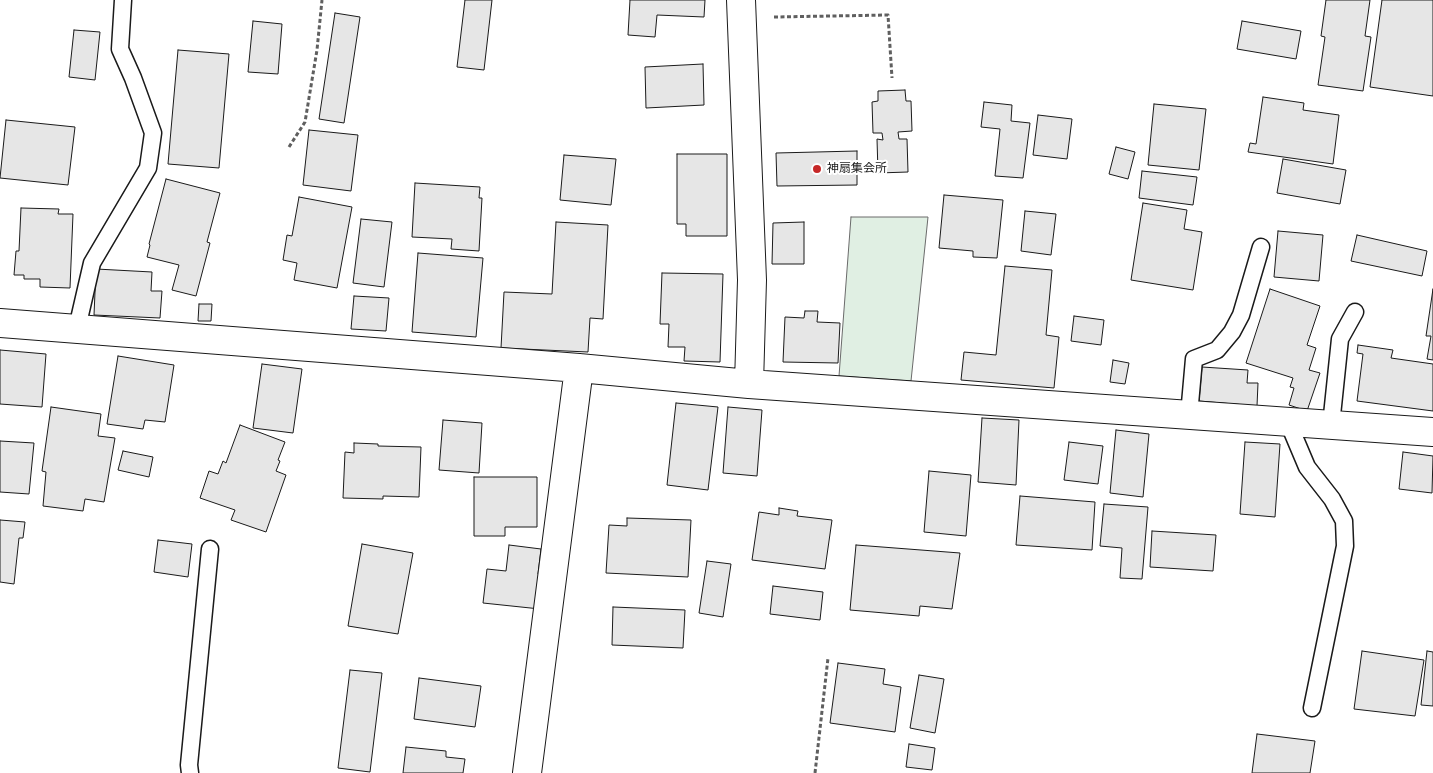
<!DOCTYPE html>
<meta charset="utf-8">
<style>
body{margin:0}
canvas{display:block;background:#fff}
</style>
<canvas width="1433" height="773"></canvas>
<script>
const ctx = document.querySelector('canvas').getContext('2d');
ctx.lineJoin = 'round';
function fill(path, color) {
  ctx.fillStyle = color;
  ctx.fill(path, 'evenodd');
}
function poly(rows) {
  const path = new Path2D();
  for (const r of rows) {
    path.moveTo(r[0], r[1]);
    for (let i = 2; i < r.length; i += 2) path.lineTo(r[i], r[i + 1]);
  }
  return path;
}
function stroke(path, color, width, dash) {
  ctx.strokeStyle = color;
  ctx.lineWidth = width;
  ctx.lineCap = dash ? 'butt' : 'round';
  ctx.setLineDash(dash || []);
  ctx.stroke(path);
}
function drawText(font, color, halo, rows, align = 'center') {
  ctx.font = font + ' "Fira Sans Condensed","Noto Sans JP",sans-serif';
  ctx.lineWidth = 4;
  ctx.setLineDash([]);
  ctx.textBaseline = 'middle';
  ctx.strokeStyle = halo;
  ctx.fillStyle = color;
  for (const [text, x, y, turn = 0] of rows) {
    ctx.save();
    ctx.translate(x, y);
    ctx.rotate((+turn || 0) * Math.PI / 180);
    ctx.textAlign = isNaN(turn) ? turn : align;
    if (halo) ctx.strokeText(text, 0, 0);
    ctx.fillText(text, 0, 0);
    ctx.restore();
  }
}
const green = poly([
 [851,217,928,217,911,381,839,376,851,217]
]);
const building = poly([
 [465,0,492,0,484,70,457,67,465,0],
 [630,0,705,0,704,17,657,15,655,37,628,35,630,0],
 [1326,0,1370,0,1365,36,1371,37,1363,91,1318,85,1325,37,1321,36,1326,0],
 [1382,0,1433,0,1433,96,1370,87,1382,0],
 [335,13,360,17,344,123,319,119,335,13],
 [253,21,282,24,278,74,248,72,253,21],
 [1242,21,1301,31,1296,59,1237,49,1242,21],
 [74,30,100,32,95,80,69,77,74,30],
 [178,50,229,54,219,168,168,164,178,50],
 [703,64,704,105,646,108,645,67,703,64],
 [905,90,906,101,911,101,912,131,898,132,899,139,907,139,908,172,878,173,877,139,883,140,882,133,873,133,872,102,878,101,878,91,905,90],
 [1263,97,1304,103,1303,110,1339,115,1333,164,1248,152,1250,143,1256,144,1263,97],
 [984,102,1012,105,1011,121,1030,123,1023,178,995,176,1000,129,981,127,984,102],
 [1154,104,1206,109,1199,170,1148,165,1154,104],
 [1038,115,1072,119,1067,159,1033,155,1038,115],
 [6,120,75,127,68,185,0,178,6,120],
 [309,130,358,135,351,191,303,185,309,130],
 [1116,147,1135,152,1128,179,1109,174,1116,147],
 [857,151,857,185,777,186,776,153,857,151],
 [677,154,727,154,727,236,686,236,686,224,677,224,677,154],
 [564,155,616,159,611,205,560,200,564,155],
 [1283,159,1346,170,1340,204,1277,193,1283,159],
 [1142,171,1197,177,1193,205,1139,198,1142,171],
 [166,179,220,193,207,242,210,243,196,296,172,290,179,265,147,257,150,245,149,244,166,179],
 [415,183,480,187,479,198,482,198,479,251,451,249,452,239,412,237,415,183],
 [944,195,1003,200,997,258,973,257,973,251,939,248,944,195],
 [299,197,352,207,337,288,294,280,297,263,283,260,287,235,292,236,299,197],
 [1143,203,1187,210,1184,229,1202,232,1193,290,1131,280,1143,203],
 [21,208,59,209,58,214,73,214,70,288,40,287,40,279,24,279,24,275,14,275,16,251,19,251,21,208],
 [1025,211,1056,214,1051,255,1021,251,1025,211],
 [361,219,392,222,384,287,353,283,361,219],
 [556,222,608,225,603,319,590,318,588,352,501,348,504,292,552,294,556,222],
 [804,222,804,264,772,264,773,223,804,222],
 [1278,231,1323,235,1319,281,1274,277,1278,231],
 [1357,235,1427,251,1422,276,1351,261,1357,235],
 [418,253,483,258,476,337,412,332,418,253],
 [1005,266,1052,270,1046,335,1059,337,1054,388,961,380,964,352,996,355,1005,266],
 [96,269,152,272,151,291,162,291,160,318,94,315,96,269],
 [662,273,723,274,720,362,684,361,685,347,668,347,669,324,660,324,662,273],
 [1270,289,1320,306,1307,345,1316,348,1309,370,1320,373,1307,411,1289,405,1294,388,1290,387,1293,378,1246,363,1270,289],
 [1433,289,1433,360,1427,359,1431,336,1426,336,1433,289],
 [354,296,389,298,386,331,351,329,354,296],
 [199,304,212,304,211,321,198,321,199,304],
 [805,311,818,311,817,322,840,323,838,363,783,362,785,317,804,318,805,311],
 [1074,316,1104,320,1101,345,1071,341,1074,316],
 [1358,345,1393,350,1391,358,1433,364,1433,411,1357,401,1363,354,1357,353,1358,345],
 [0,350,46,354,42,407,0,404,0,350],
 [118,356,174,365,165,422,145,420,143,429,107,424,118,356],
 [1113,360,1129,363,1125,384,1110,382,1113,360],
 [262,364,302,369,293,433,253,428,262,364],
 [1202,367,1248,370,1247,383,1258,383,1257,406,1199,401,1202,367],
 [676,403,718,407,708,490,667,485,676,403],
 [51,407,101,414,98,436,115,438,104,502,85,499,83,511,43,506,46,472,42,471,51,407],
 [728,407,762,410,757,476,723,473,728,407],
 [982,418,1019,420,1016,485,978,482,982,418],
 [443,420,482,423,479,473,439,470,443,420],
 [240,425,285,442,278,460,280,461,276,471,286,475,266,532,231,520,235,510,200,498,209,471,218,474,223,461,226,463,240,425],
 [1116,430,1149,434,1143,497,1110,493,1116,430],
 [0,441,34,443,29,494,0,492,0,441],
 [1069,442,1103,446,1098,484,1064,480,1069,442],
 [1245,442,1280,444,1275,517,1240,514,1245,442],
 [354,443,378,444,378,446,421,447,419,497,383,496,383,499,343,498,345,452,354,453,354,443],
 [123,451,153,457,149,477,118,470,123,451],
 [1403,452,1433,456,1432,493,1399,489,1403,452],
 [929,471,971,475,966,536,924,532,929,471],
 [474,477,537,477,537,527,505,527,505,536,474,536,474,477],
 [1020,496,1095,502,1092,550,1016,545,1020,496],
 [1104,504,1148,507,1142,579,1120,578,1122,548,1100,546,1104,504],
 [779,508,798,511,797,516,832,520,825,569,752,560,759,512,779,515,779,508],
 [627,518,691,520,688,577,606,573,609,525,627,526,627,518],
 [0,520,25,522,23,538,19,538,14,584,0,582,0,520],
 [1152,531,1216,535,1213,571,1150,567,1152,531],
 [158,540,192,544,188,577,154,572,158,540],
 [362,544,413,553,398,634,348,626,362,544],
 [509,545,541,549,538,574,544,574,540,609,483,603,487,569,506,571,509,545],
 [856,545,960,553,952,609,920,606,919,616,850,610,856,545],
 [707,561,731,564,723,617,699,613,707,561],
 [773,586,823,592,820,620,770,614,773,586],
 [613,607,685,610,683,648,612,645,613,607],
 [1362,651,1424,660,1415,716,1354,709,1362,651],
 [1427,651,1433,652,1433,706,1421,705,1427,651],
 [838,663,885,669,883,684,901,687,895,732,830,723,838,663],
 [350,670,382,673,370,772,338,768,350,670],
 [919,675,944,679,935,733,910,728,919,675],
 [419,678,481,686,475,727,414,719,419,678],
 [1257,734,1315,741,1310,773,1252,773,1257,734],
 [909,744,935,748,932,770,906,767,909,744],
 [406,747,446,751,446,757,465,759,463,773,403,773,406,747]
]);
const path = poly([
 [774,17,888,15,892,78],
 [289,147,305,122,317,50,322,0],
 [815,773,828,658]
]);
const lane = poly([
 [77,328,92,263,148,168,153,133,133,78,120,49,123,0],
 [1189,415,1194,359,1217,350,1232,332,1241,315,1261,247],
 [1288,422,1307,467,1332,499,1344,521,1345,546,1312,708],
 [1331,425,1340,339,1355,312],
 [190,773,189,765,210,549]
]);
const street = poly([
 [741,0,752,280,749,384],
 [0,323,579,368,749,384,1433,432],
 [527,773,579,368]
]);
const markers = [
 [817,169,5,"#c62828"]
];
const poiNames = [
 ["神扇集会所",827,169]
];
fill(green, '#e0efe3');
stroke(green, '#6a6a6a', 1);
fill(building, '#e6e6e6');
stroke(building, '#1a1a1a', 1);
stroke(lane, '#1a1a1a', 19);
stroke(street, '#1a1a1a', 30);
stroke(path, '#5f5f5f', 3, [4, 2.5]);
stroke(lane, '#fff', 16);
stroke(street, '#fff', 28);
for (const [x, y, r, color] of markers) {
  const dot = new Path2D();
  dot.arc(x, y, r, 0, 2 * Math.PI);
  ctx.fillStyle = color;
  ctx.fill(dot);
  stroke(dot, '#fff', 2);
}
drawText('12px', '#1a1a1a', '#fff', poiNames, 'left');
</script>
